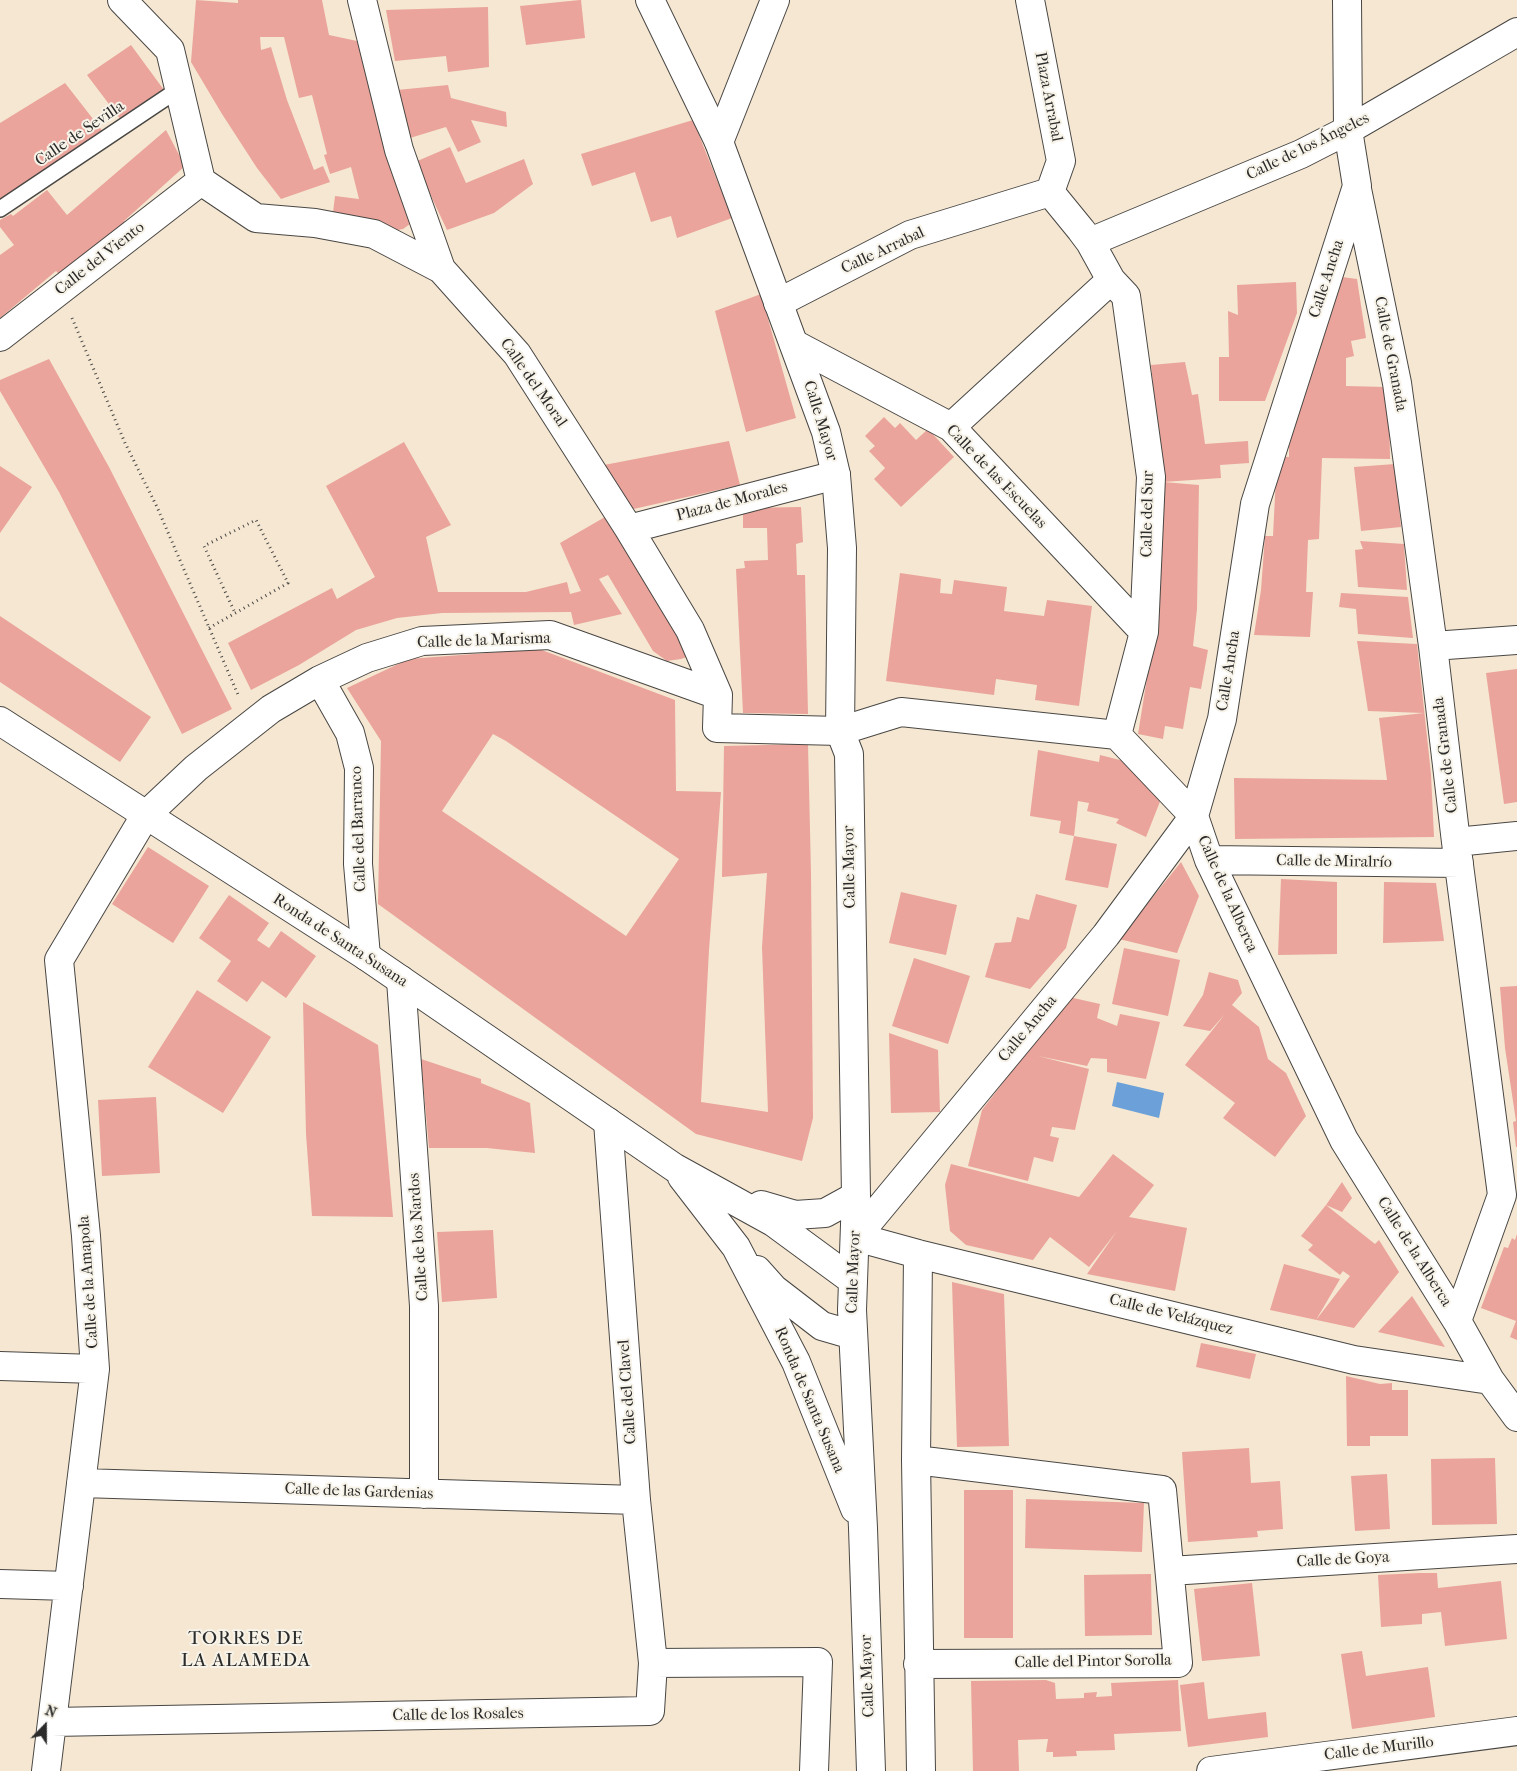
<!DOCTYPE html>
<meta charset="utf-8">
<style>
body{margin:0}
#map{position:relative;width:1517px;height:1771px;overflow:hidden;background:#f5e7d2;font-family:"IM FELL French Canon",serif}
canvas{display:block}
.north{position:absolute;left:20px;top:1701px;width:50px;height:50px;-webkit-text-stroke:4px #f7f3e8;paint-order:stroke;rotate:22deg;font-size:14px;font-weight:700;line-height:20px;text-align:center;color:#2b2b2b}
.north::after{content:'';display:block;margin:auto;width:18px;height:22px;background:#2b2b2b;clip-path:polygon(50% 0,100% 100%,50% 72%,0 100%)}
</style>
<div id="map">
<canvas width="1517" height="1771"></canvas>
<div class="north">N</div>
</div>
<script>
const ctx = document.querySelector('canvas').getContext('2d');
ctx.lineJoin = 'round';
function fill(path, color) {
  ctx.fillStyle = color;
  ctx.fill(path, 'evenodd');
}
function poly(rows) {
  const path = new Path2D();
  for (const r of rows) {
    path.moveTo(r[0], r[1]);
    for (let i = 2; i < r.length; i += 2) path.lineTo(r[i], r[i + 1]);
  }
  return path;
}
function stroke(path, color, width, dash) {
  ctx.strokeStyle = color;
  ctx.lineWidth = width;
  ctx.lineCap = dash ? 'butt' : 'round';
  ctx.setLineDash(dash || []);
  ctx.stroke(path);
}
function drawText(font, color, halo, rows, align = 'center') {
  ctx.font = font + ' "IM FELL French Canon",serif';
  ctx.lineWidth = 4;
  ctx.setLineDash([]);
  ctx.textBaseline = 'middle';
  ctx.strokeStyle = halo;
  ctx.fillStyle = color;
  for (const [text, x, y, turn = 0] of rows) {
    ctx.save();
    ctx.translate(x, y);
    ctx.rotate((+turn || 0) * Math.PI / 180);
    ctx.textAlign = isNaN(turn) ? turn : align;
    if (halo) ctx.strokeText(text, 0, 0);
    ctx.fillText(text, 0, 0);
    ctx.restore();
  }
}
const water = poly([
 [1117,1082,1164,1093,1159,1118,1112,1106]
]);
const building = poly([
 [196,0,238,3,238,0,322,0,329,35,357,41,413,217,410,224,403,229,398,230,332,221,335,196,359,199,351,167,330,174,324,155,327,154,312,95,299,98,284,37,260,37,261,50,271,47,287,100,314,170,323,166,330,182,281,199,257,168,222,114,191,62],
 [580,0,581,0,585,38,526,45,520,6],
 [488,7,489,67,448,72,446,56,395,61,386,10],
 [131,45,164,90,121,120,87,75],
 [65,83,104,133,0,202,0,123],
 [448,85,451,98,506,112,507,127,471,120,481,142,458,152,446,127,410,138,397,90],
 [693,120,732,218,677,238,671,216,651,222,635,172,592,186,581,154],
 [166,130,185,166,124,221,128,225,61,276,56,271,0,318,0,255,14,245,0,227,0,220,11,214,13,216,47,190,67,215],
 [450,147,466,183,524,159,533,184,494,213,447,230,415,162],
 [1342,277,1357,279,1366,338,1351,341,1354,356,1346,358,1346,386,1386,387,1389,404,1390,459,1322,458,1319,539,1308,540,1306,592,1313,592,1310,637,1254,635,1261,590,1265,536,1273,536,1277,456,1289,457,1289,404],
 [1296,282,1297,313,1265,401,1219,401,1219,357,1229,357,1228,311,1238,315,1237,285],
 [761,294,796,418,746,432,715,311],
 [49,359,109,467,232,709,182,734,59,492,0,391,0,380],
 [1185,362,1192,395,1198,394,1205,444,1248,441,1249,463,1220,465,1221,478,1163,482,1199,485,1197,609,1193,646,1208,650,1201,689,1190,687,1183,729,1165,726,1163,739,1138,734,1153,641,1163,482,1151,365],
 [884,417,895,428,900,423,916,440,928,429,954,457,901,507,874,479,885,468,869,451,875,446,865,436],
 [729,441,740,485,629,510,604,465],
 [404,442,451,525,426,537,438,592,526,592,567,582,570,594,581,591,560,543,605,517,636,562,690,656,681,659,667,661,653,651,608,575,599,579,622,614,574,625,571,612,442,613,397,618,356,630,299,665,251,690,228,643,332,588,337,599,375,577,326,486],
 [1395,464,1401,527,1361,531,1354,467],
 [0,466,32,487,0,533],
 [801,507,803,542,796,544,797,575,805,575,808,714,743,713,736,569,745,568,744,561,768,560,767,528,743,528,743,508],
 [1360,541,1404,544,1407,590,1358,587,1355,550,1363,549],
 [900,573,941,579,940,593,952,594,954,580,1007,587,1004,611,1044,616,1047,600,1092,606,1079,706,1035,700,1037,685,996,679,994,695,886,681],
 [1341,593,1408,597,1413,638,1358,634,1356,609,1339,607],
 [0,616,151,717,120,762,0,682],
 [1357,641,1417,644,1431,774,1434,837,1235,839,1234,778,1387,780,1379,718,1424,713,1368,711],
 [539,649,675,700,676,791,721,792,709,950,701,1102,768,1112,762,947,767,873,722,877,724,746,808,744,811,873,813,1118,802,1161,696,1134,378,904,381,741,347,688,409,659],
 [493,734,506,741,679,859,626,936,442,811],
 [1517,669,1517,802,1504,804,1486,673],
 [1038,750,1099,762,1100,755,1132,763,1163,794,1146,837,1116,823,1119,819,1087,811,1089,803,1078,801,1074,836,1059,833,1061,821,1030,816],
 [1074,836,1117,844,1108,888,1065,880],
 [148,847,209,886,173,943,112,904],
 [1181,862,1199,896,1177,953,1119,939],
 [1281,879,1337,882,1337,954,1278,955],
 [1384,882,1436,883,1444,941,1383,943],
 [901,892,957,905,946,955,889,943],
 [1036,894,1077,905,1066,948,1030,989,985,977,995,943,1011,942,1017,917,1029,920],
 [229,895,269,923,257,940,269,948,281,931,316,956,286,998,262,981,247,1002,217,981,231,961,199,938],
 [1124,948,1180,960,1168,1016,1112,1004],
 [914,958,970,976,948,1044,892,1026],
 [1209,972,1238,980,1242,993,1232,1005,1259,1027,1268,1059,1286,1073,1306,1116,1275,1157,1223,1118,1235,1103,1185,1065,1225,1014,1210,1031,1183,1026,1203,995],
 [1517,986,1517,1147,1516,1147,1513,1122,1516,1121,1505,1048,1500,987],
 [197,990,271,1037,223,1113,148,1067],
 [1069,997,1100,1004,1097,1018,1117,1026,1120,1014,1160,1022,1146,1079,1107,1072,1107,1059,1091,1058,1087,1066,1038,1056,1089,1069,1075,1130,1052,1127,1050,1136,1059,1138,1053,1162,1034,1157,1028,1181,968,1166,982,1110],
 [303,1002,378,1045,393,1217,312,1216,306,1134],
 [889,1033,938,1050,940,1112,891,1113],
 [421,1059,481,1079,481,1083,530,1103,535,1153,487,1148,429,1148],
 [156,1097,160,1173,102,1176,98,1100],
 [1113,1154,1154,1185,1129,1217,1187,1228,1175,1291,1087,1274,1117,1231,1089,1267,1050,1237,1033,1260,966,1245,950,1231,945,1185,951,1164,1079,1197],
 [1342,1182,1352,1198,1342,1212,1326,1205],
 [1326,1205,1375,1244,1379,1240,1399,1272,1354,1328,1270,1310,1284,1264,1340,1279,1316,1320,1350,1276,1343,1271,1340,1275,1308,1250,1313,1245,1301,1236],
 [493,1230,497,1298,442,1302,437,1232],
 [1517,1234,1517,1340,1510,1337,1516,1321,1481,1308,1504,1247,1508,1248,1512,1238,1515,1240],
 [952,1282,1004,1294,1009,1446,957,1447],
 [1412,1296,1445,1347,1378,1332],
 [1201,1343,1256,1354,1250,1379,1196,1367],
 [1346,1376,1380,1384,1392,1383,1392,1390,1408,1390,1408,1436,1370,1436,1370,1446,1347,1446],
 [1249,1448,1251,1483,1280,1481,1283,1529,1257,1531,1258,1537,1188,1542,1182,1452],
 [1495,1458,1497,1524,1432,1525,1431,1459],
 [1387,1474,1390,1529,1355,1531,1351,1476],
 [964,1490,1013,1490,1013,1638,964,1638],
 [1026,1499,1144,1503,1142,1552,1025,1548],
 [1419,1573,1437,1573,1438,1588,1501,1581,1507,1639,1445,1646,1441,1612,1422,1614,1422,1624,1381,1627,1378,1575],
 [1151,1574,1152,1635,1085,1636,1084,1575],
 [1252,1583,1260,1656,1202,1661,1194,1589],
 [1362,1651,1366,1676,1428,1667,1435,1717,1352,1729,1341,1654],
 [1046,1680,1055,1683,1056,1699,1084,1698,1084,1693,1097,1692,1096,1697,1112,1696,1111,1683,1178,1680,1181,1731,1114,1734,1115,1750,1076,1751,1077,1756,1053,1757,1053,1752,1046,1752,1048,1739,1018,1740,1019,1771,973,1771,971,1681],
 [1204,1682,1208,1719,1266,1712,1268,1737,1188,1747,1180,1685]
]);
const path = poly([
 [72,318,125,443,157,507,239,697],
 [209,628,288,583,256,520,204,546,235,613]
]);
const lane = poly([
 [0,209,179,89]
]);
const street = poly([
 [122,0,170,50,201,181,256,218,315,223,374,234,441,269],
 [362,0,399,150,441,269,517,354,629,529,690,630,718,695,717,728,840,731,901,712,1117,735,1194,816,1209,860,1344,1140,1457,1321,1490,1380,1517,1417],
 [1030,0,1061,161,1050,192],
 [1347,0,1348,130,1357,186,1255,504,1222,719,1194,816,1106,935,856,1237,918,1254,1354,1360,1490,1380],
 [719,142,775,0],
 [1357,189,1397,383,1433,646,1456,842,1502,1195,1457,1321],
 [1050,192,1081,230,1090,242,1111,280,1126,296,1151,477,1144,632,1117,735],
 [1090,242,1301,154,1348,130,1517,32],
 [778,303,910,235,1050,192],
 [0,337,201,181],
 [794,344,951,427,1144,632],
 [951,427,1111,280],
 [629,529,836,475],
 [1433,646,1517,640],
 [320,680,350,733,359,768,358,864,366,956],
 [1456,842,1517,836],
 [1209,860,1459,863],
 [401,980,424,1306,424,1494],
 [608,1122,636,1500,653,1663],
 [918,1254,916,1460,921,1771],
 [0,1366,95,1369],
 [916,1460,1162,1490,1178,1663,918,1664],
 [81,1483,636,1500],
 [1170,1571,1517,1549],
 [0,1584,69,1586],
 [52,1722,650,1711,653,1663,818,1662,814,1771],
 [46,1771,95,1369,86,1236,59,960,145,816,196,768,271,709,320,680,367,658,422,641,550,635,718,695],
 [1211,1771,1517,1731]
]);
const secondary = poly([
 [650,0,719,142,826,432,836,475,842,548,840,731,849,754,856,1196,852,1310,863,1528,871,1771],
 [0,721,366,956,675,1168,773,1222,852,1280],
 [682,1177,736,1247,796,1362,855,1509],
 [761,1205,795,1215,825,1213,856,1196],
 [757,1270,774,1289,822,1326,853,1335]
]);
const streetNames = [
 ["Plaza Arrabal",1048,97,79],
 ["Calle de Sevilla",80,134,-34],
 ["Calle de los Ángeles",1308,147,-26],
 ["Calle Arrabal",883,251,-25],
 ["Calle del Viento",100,259,-38],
 ["Calle Ancha",1327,279,-72],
 ["Calle de Granada",1390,354,79],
 ["Calle del Moral",533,383,55],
 ["Calle Mayor",820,421,73],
 ["Calle de las Escuelas",996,477,46],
 ["Plaza de Morales",732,502,-15],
 ["Calle del Sur",1148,514,-89],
 ["Calle de la Marisma",484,641,-2],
 ["Calle Ancha",1229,671,-81],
 ["Calle de Granada",1446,755,-97],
 ["Calle del Barranco",359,829,-92],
 ["Calle de Miralrío",1334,862,1],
 ["Calle Mayor",850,867,-91],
 ["Calle de la Alberca",1227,894,66],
 ["Ronda de Santa Susana",340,941,33],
 ["Calle Ancha",1028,1029,-50],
 ["Calle de los Nardos",419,1237,-94],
 ["Calle de la Alberca",1414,1252,58],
 ["Calle Mayor",854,1272,-88],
 ["Calle de la Amapola",89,1282,-94],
 ["Calle de Velázquez",1171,1315,14],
 ["Calle del Clavel",628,1392,-94],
 ["Ronda de Santa Susana",809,1400,67],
 ["Calle de las Gardenias",359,1492,2],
 ["Calle de Goya",1343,1560,-3],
 ["Calle del Pintor Sorolla",1093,1662,-1],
 ["Calle Mayor",868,1676,-92],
 ["Calle de los Rosales",458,1715,-1],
 ["Calle de Murillo",1379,1749,-7]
];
const quarterNames = [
 ["TORRES DE",246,1639],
 ["LA ALAMEDA",246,1661]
];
fill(water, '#6ba1d8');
fill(building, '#eaa49b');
stroke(lane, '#494744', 18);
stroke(street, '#494744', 30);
stroke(secondary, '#494744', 30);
stroke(path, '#494744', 3, [1, 4]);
stroke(lane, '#fff', 15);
stroke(street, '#fff', 28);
stroke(secondary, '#fff', 28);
drawText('16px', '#2b2b2b', '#f7f3e8', streetNames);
ctx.letterSpacing = '1px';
drawText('19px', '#2b2b2b', '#f7f3e8', quarterNames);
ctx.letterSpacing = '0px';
</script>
